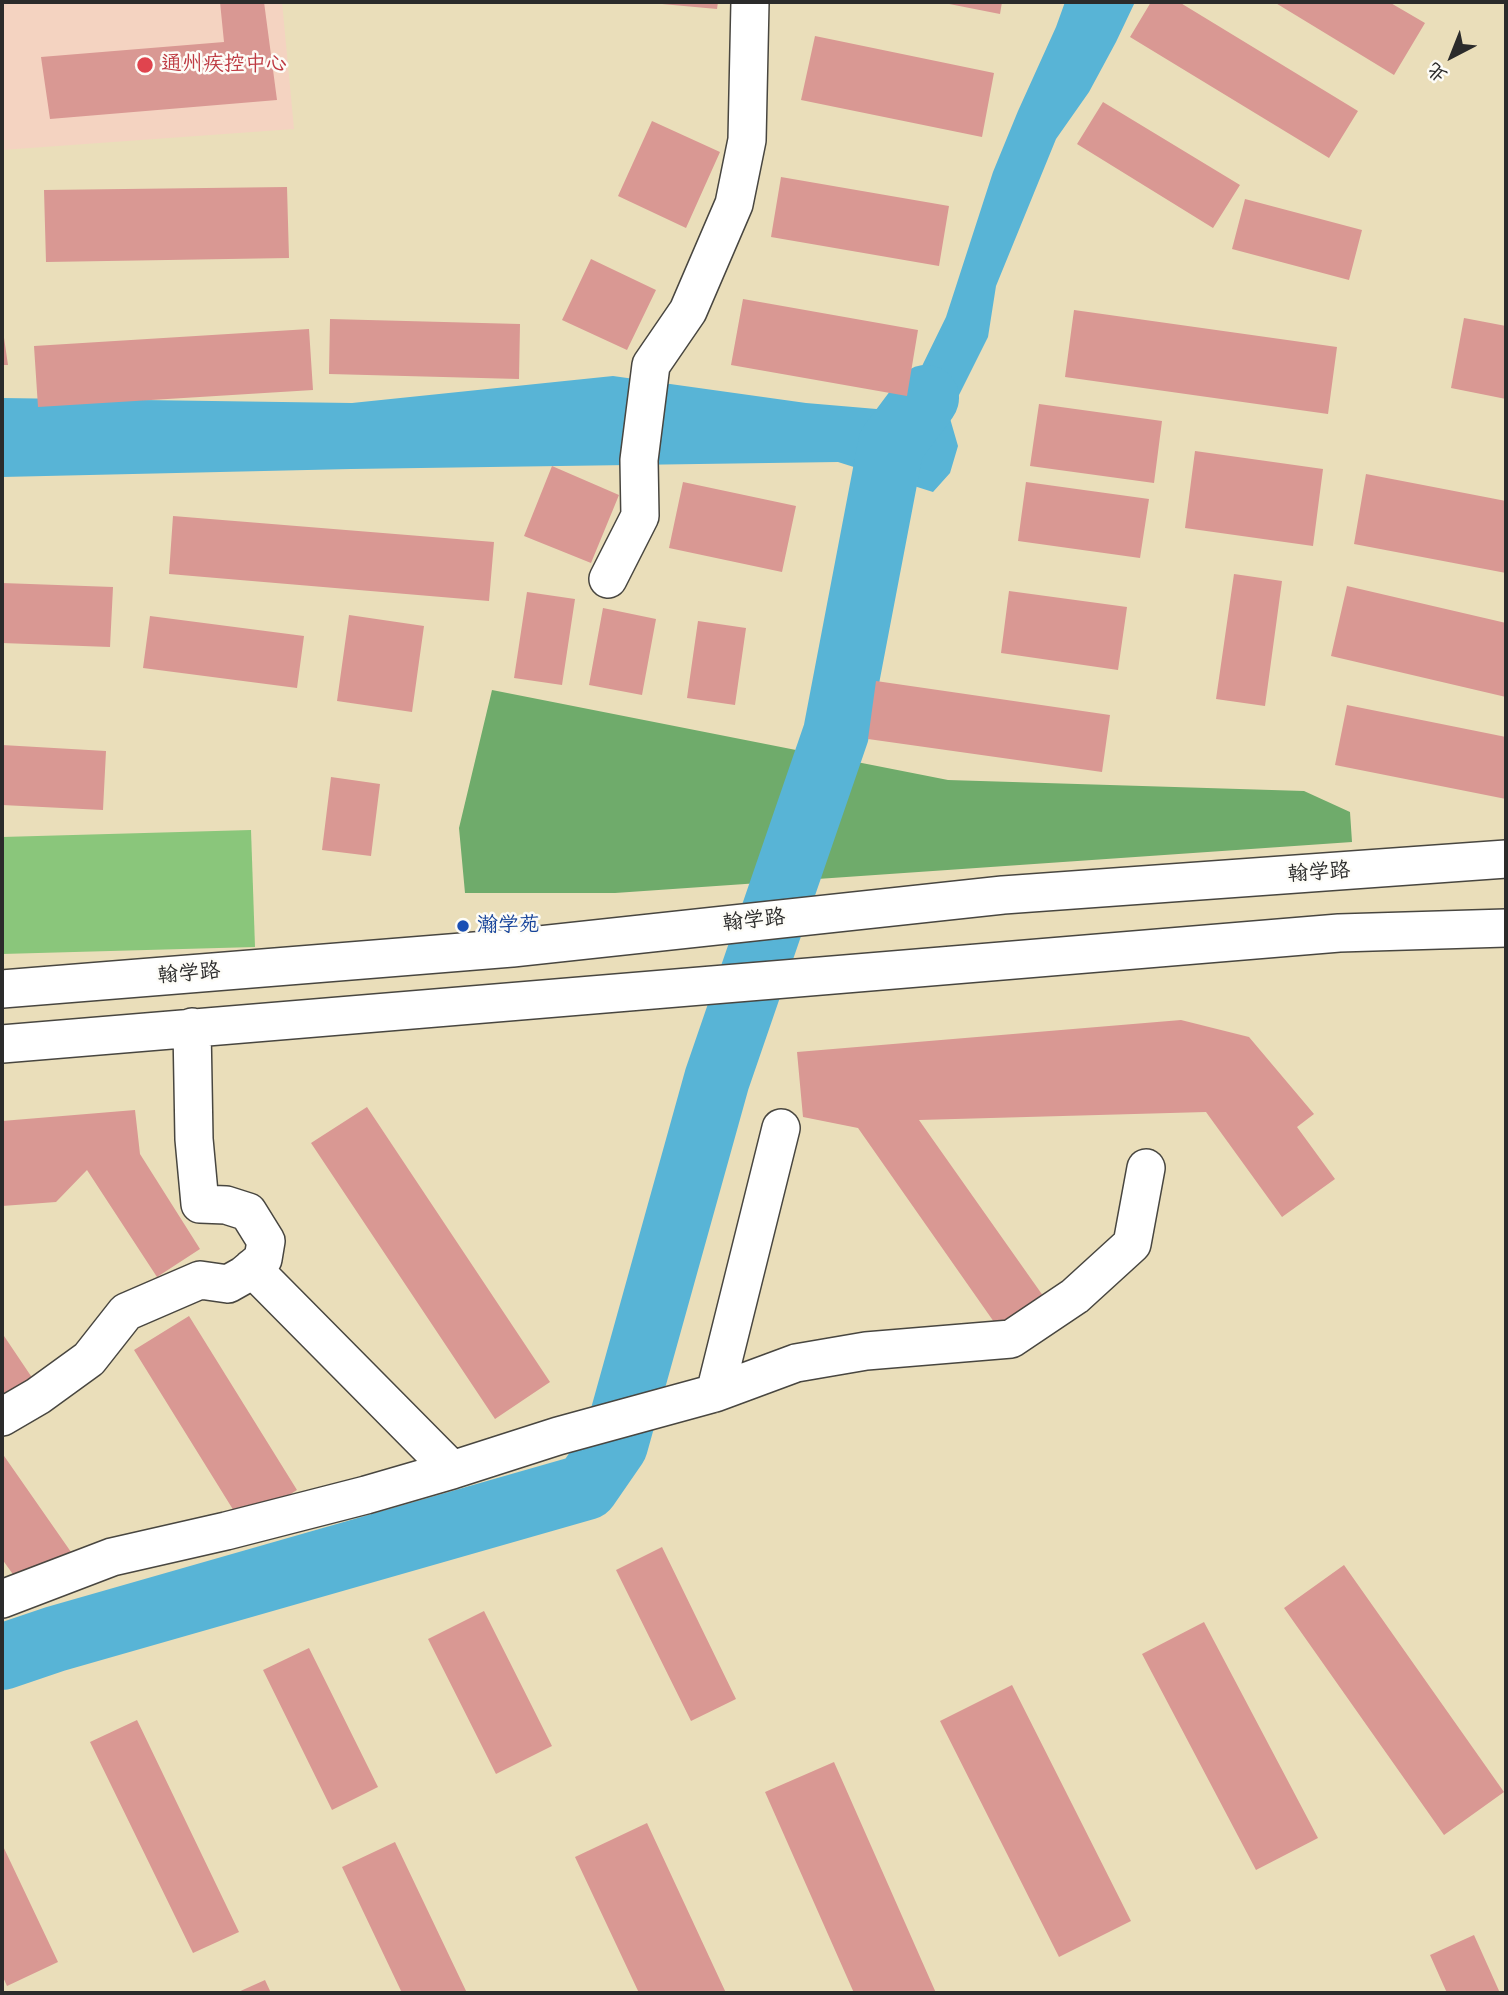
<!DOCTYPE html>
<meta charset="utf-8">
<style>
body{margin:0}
#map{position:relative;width:1508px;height:1995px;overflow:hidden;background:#eadeba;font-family:"Balsamiq Sans","LXGW WenKai TC",sans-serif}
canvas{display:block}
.frame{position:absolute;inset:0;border:4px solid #2b2b2b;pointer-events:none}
.north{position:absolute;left:1417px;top:21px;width:70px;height:70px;-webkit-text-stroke:5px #fdfcf7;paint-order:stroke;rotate:222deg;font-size:19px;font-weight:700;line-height:28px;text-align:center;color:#2b2b2b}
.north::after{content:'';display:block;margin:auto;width:24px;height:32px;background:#2b2b2b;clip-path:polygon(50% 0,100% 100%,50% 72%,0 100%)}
</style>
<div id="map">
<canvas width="1508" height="1995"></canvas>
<div class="frame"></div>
<div class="north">北</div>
</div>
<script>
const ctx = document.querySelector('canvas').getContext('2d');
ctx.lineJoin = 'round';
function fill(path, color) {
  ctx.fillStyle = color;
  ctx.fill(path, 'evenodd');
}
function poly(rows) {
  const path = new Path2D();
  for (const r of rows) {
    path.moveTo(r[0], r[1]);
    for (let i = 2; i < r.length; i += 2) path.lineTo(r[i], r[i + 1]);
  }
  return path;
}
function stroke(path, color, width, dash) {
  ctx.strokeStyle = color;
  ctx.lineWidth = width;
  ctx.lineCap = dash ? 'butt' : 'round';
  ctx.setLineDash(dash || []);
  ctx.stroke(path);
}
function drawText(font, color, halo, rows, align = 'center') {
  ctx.font = font + ' "Balsamiq Sans","LXGW WenKai TC",sans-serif';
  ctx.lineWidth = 5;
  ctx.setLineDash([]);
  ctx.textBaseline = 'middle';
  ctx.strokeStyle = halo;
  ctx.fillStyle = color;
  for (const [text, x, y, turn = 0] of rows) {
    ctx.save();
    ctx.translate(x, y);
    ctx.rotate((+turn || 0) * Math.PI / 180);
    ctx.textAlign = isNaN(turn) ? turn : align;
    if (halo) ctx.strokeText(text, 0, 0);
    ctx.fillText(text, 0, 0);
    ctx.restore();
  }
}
const built = poly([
 [2,2,282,2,294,129,2,150]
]);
const green = poly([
 [251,830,255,947,2,954,2,837]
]);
const forest = poly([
 [492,690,948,780,1304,791,1350,812,1352,842,615,893,465,893,459,828]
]);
const water = poly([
 [1065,2,1135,2,1116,42,1089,92,1056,139,996,286,988,337,949,415,958,446,950,473,933,492,838,462,351,469,2,477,2,398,352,403,613,376,806,403,900,411,946,317,993,172,1018,111,1056,27]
]);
const river = poly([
 [2,1657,55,1639,586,1487,615,1445,717,1079,836,733,891,445,926,398]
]);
const building = poly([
 [220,2,264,2,277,100,50,119,41,57,224,42],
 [662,2,718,2,717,9,662,4],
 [939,2,1002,2,1000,14],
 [1151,2,1179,2,1358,111,1329,158,1130,37],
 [1274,2,1389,2,1425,23,1394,75],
 [815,36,994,73,982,137,801,100],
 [1103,102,1240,185,1213,228,1077,144],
 [652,121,720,152,686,228,618,196],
 [781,177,949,206,939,266,771,237],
 [287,187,289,258,46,262,44,190],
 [1245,199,1362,230,1349,280,1232,249],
 [591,259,656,290,627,350,562,320],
 [743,299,918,330,907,396,731,365],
 [1074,310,1337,347,1328,414,1065,377],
 [1464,318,1506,326,1506,399,1451,388],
 [330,319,520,324,519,379,329,374],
 [2,324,8,365,2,365],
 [309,329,313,390,38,407,34,346],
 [1039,404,1162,421,1154,483,1030,466],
 [1195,451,1323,469,1313,546,1185,528],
 [552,466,619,495,591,563,524,536],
 [1366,474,1506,501,1506,573,1354,544],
 [683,482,796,506,782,572,669,548],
 [1026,482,1149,499,1140,558,1018,541],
 [173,516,494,542,489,601,169,574],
 [1234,574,1282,581,1265,706,1216,699],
 [2,583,113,587,110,647,2,643],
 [1347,586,1506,623,1506,697,1331,656],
 [1009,591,1127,607,1118,670,1001,653],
 [527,592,575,599,562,685,514,678],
 [603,608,656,619,642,695,589,685],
 [349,615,424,626,412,712,337,701],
 [150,616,304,636,297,688,143,668],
 [698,621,746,628,735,705,687,698],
 [876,681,1110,715,1102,772,868,739],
 [1347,705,1506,737,1506,799,1335,765],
 [2,745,106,751,103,810,2,805],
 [331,777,380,784,371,856,322,850],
 [1181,1020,1249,1037,1314,1114,1297,1127,1335,1179,1282,1217,1206,1112,919,1120,1046,1300,1001,1332,858,1128,803,1117,797,1052],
 [367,1107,550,1382,495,1419,311,1143],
 [135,1110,140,1154,200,1249,157,1277,87,1170,56,1202,2,1206,2,1121],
 [189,1316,297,1490,242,1524,134,1350],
 [2,1333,35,1382,2,1404],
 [2,1453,71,1552,22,1587,2,1559],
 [662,1547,736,1699,691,1721,616,1570],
 [1344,1565,1504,1792,1444,1835,1284,1608],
 [484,1611,552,1746,496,1774,428,1639],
 [1204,1622,1318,1838,1256,1870,1142,1654],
 [309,1648,378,1787,332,1810,263,1670],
 [1012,1685,1131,1921,1059,1957,940,1721],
 [137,1720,239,1932,193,1953,90,1742],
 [834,1762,936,1993,854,1993,765,1792],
 [647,1823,726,1993,639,1993,575,1857],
 [395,1842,467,1993,402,1993,342,1867],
 [2,1844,58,1962,7,1986,2,1975],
 [1474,1935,1500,1993,1447,1993,1430,1955],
 [265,1980,271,1993,236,1993]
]);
const minor = poly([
 [608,579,640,516,639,460,651,365,688,311,734,204,747,140,750,2],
 [2,989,512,948,1003,895,1506,859],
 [2,1044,1339,933,1506,928],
 [715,1393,796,1363,866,1351,1011,1339,1075,1296,1132,1244,1146,1168],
 [2,1417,38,1396,89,1359,126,1312,200,1280,228,1284,244,1275,263,1259,266,1241,248,1212,226,1205,200,1204,194,1139,192,1027],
 [452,1470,558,1436,715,1393,781,1128],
 [2,1599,112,1557,226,1531,366,1495,452,1470,252,1268]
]);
const markers = [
 [145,65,9,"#e0444e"],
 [463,926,7,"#1a4fb4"]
];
const healthNames = [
 ["通州疾控中心",161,65]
];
const streetNames = [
 ["翰学路",1319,873,-4],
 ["翰学路",754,921,-6],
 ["翰学路",189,974,-5]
];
const transitNames = [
 ["瀚学苑",477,926]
];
fill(built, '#f4d3c1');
fill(green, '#8ac67b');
fill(forest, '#6fab6b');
fill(water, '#58b4d6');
stroke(river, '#58b4d6', 66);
fill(building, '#d99893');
stroke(minor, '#484640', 40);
stroke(minor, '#fff', 37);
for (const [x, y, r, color] of markers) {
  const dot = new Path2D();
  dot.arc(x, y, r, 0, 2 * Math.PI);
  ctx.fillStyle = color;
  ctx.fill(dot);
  stroke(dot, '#fdfcf7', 2.5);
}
drawText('21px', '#be3a42', '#fdfcf7', healthNames, 'left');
drawText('21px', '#2b2b2b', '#fdfcf7', streetNames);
drawText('21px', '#164399', '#fdfcf7', transitNames, 'left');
</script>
